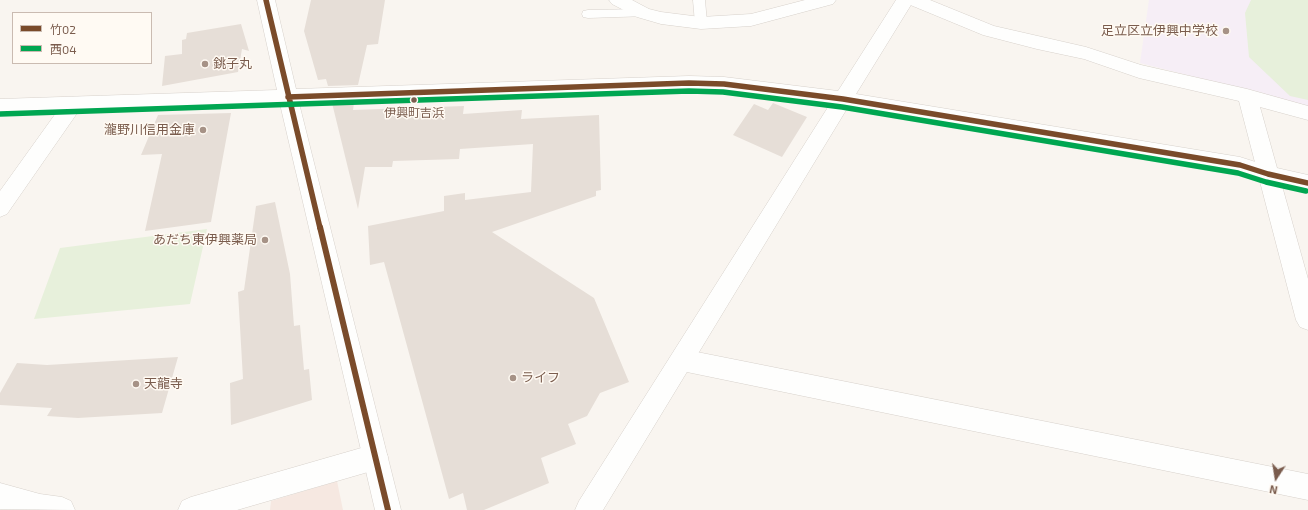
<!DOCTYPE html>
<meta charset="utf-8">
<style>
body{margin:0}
#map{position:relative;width:1308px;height:510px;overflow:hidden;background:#f9f5f0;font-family:"Exo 2","Noto Sans JP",sans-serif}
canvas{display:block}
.legend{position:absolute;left:12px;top:12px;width:140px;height:52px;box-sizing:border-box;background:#fffaf3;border:1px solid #cabbb1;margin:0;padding:5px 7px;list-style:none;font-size:12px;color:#7a5c4d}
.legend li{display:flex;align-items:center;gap:8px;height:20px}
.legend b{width:20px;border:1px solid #cabbb1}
.north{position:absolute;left:1256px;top:458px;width:40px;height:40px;-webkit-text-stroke:3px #fffaf3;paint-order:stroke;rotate:192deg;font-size:11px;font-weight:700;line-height:16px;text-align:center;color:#7a5c4d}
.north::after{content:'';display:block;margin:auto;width:14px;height:18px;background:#7a5c4d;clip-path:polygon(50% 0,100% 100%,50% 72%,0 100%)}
</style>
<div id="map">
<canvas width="1308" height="510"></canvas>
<ul class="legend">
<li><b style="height:5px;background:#7a4b2a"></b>竹02</li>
<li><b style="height:5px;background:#00a651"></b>西04</li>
</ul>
<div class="north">N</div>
</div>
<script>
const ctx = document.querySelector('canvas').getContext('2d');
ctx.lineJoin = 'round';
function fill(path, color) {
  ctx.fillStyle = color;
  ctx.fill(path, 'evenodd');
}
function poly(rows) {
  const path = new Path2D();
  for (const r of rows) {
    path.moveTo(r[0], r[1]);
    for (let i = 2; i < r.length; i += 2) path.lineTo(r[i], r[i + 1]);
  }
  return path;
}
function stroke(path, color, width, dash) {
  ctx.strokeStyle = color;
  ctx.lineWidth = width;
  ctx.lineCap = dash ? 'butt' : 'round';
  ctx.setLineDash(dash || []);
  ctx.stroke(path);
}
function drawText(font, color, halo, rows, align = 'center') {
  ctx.font = font + ' "Exo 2","Noto Sans JP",sans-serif';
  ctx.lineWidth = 3;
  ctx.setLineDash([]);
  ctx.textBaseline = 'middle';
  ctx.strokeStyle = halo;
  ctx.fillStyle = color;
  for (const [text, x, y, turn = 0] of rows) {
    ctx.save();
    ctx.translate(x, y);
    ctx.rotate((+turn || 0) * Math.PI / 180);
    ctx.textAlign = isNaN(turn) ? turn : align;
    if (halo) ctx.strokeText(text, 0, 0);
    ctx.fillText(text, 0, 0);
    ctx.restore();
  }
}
const commercial = poly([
 [337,481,343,510,270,510,271,501]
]);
const education = poly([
 [1149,0,1308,0,1308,106,1140,63]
]);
const green = poly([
 [1251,0,1308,0,1308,100,1290,96,1249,57,1245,13],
 [207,229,190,304,34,319,60,248]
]);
const building = poly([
 [311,0,385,0,378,44,367,45,358,85,328,86,326,79,318,80,304,31],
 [241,24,249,51,242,49,238,72,162,86,165,56,182,54,182,40,186,39,187,33],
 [332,103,354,103,353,110,464,106,463,114,522,110,521,119,599,115,601,190,596,191,596,196,492,232,594,298,629,382,600,393,587,416,568,424,576,444,541,458,549,483,484,510,467,510,463,493,449,499,384,262,370,265,368,226,444,211,444,196,465,193,465,200,531,192,533,144,460,149,459,159,393,161,392,167,365,167,358,209],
 [773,103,807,117,782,157,733,135,754,104,768,110],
 [231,113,211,222,145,231,162,154,141,155,158,115],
 [275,202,290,274,294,326,300,325,304,370,309,369,312,400,231,425,230,383,243,379,238,292,244,290,256,206],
 [178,357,162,413,78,418,47,416,52,408,0,405,0,393,17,363,47,365]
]);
const service = poly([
 [693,0,705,0,707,23,706,26,701,27,696,26,695,23,693,0],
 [643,9,648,10,649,13,648,16,588,18,583,17,582,14,583,11,588,10,643,9]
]);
const minor = poly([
 [609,0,632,0,649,9,661,12,701,17,751,14,805,0,836,0,833,4,751,26,701,29,661,24,637,17,612,4,609,0],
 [905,0,930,0,994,26,1086,47,1141,65,1247,89,1308,106,1308,120,1260,107,1308,279,1308,330,1300,327,1296,320,1239,101,1139,78,1084,59,1037,49,983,35,908,4,905,0],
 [73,97,80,99,83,104,80,109,7,214,0,217,0,191,66,99,73,97],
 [682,349,1308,474,1308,500,682,371,674,368,670,360,674,352,682,349],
 [375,444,384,448,388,457,384,466,375,470,237,510,178,510,182,501,191,497,375,444],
 [0,483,40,494,62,497,71,501,75,510,0,509,0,483]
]);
const tertiary = poly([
 [257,0,275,0,296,89,689,76,724,77,838,91,896,0,914,0,856,94,1240,157,1268,166,1308,175,1308,191,1268,182,1240,173,848,107,603,510,575,510,579,501,830,104,724,91,689,90,299,103,401,510,375,510,280,104,0,113,0,99,277,90,257,0]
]);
const bus1Far1 = poly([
 [266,0,320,228],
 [288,97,689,83,724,84,843,99,1240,165,1268,174,1308,183]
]);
const bus1 = poly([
 [320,227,388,510]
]);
const bus2 = poly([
 [0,114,689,91,723,92,842,107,1238,173,1266,182,1306,191]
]);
const markers = [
 [1226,31,4,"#a69286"],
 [205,64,4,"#a69286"],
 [414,100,3.5,"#7a5c4d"],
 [203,130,4,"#a69286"],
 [265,240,4,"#a69286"],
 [513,378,4,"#a69286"],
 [136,384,4,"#a69286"]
];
const busNames = [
 ["伊興町吉浜",414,113]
];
const poiNames = [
 ["足立区立伊興中学校",1218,31],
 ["銚子丸",213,64,"left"],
 ["瀧野川信用金庫",195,130],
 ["あだち東伊興薬局",257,240],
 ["ライフ",521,378,"left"],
 ["天龍寺",144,384,"left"]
];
fill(commercial, '#f6e8e1');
fill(education, '#f6eef6');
fill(green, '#e7f0db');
fill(building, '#e6ded7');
stroke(service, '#d7d1cb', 1);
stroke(minor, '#d7d1cb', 1);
stroke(tertiary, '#d7d1cb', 1);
fill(service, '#fefefd');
fill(minor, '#fefefd');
fill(tertiary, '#fefefd');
stroke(bus1Far1, '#7a4b2a', 5.5);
stroke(bus1, '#7a4b2a', 6);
stroke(bus2, '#00a651', 5.5);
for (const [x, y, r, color] of markers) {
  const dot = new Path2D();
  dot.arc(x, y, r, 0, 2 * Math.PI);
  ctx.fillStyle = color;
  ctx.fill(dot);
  stroke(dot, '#fffaf3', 1.5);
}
drawText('12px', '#7a5c4d', '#fffaf3', busNames);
drawText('13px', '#7a5c4d', '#fffaf3', poiNames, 'right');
</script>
